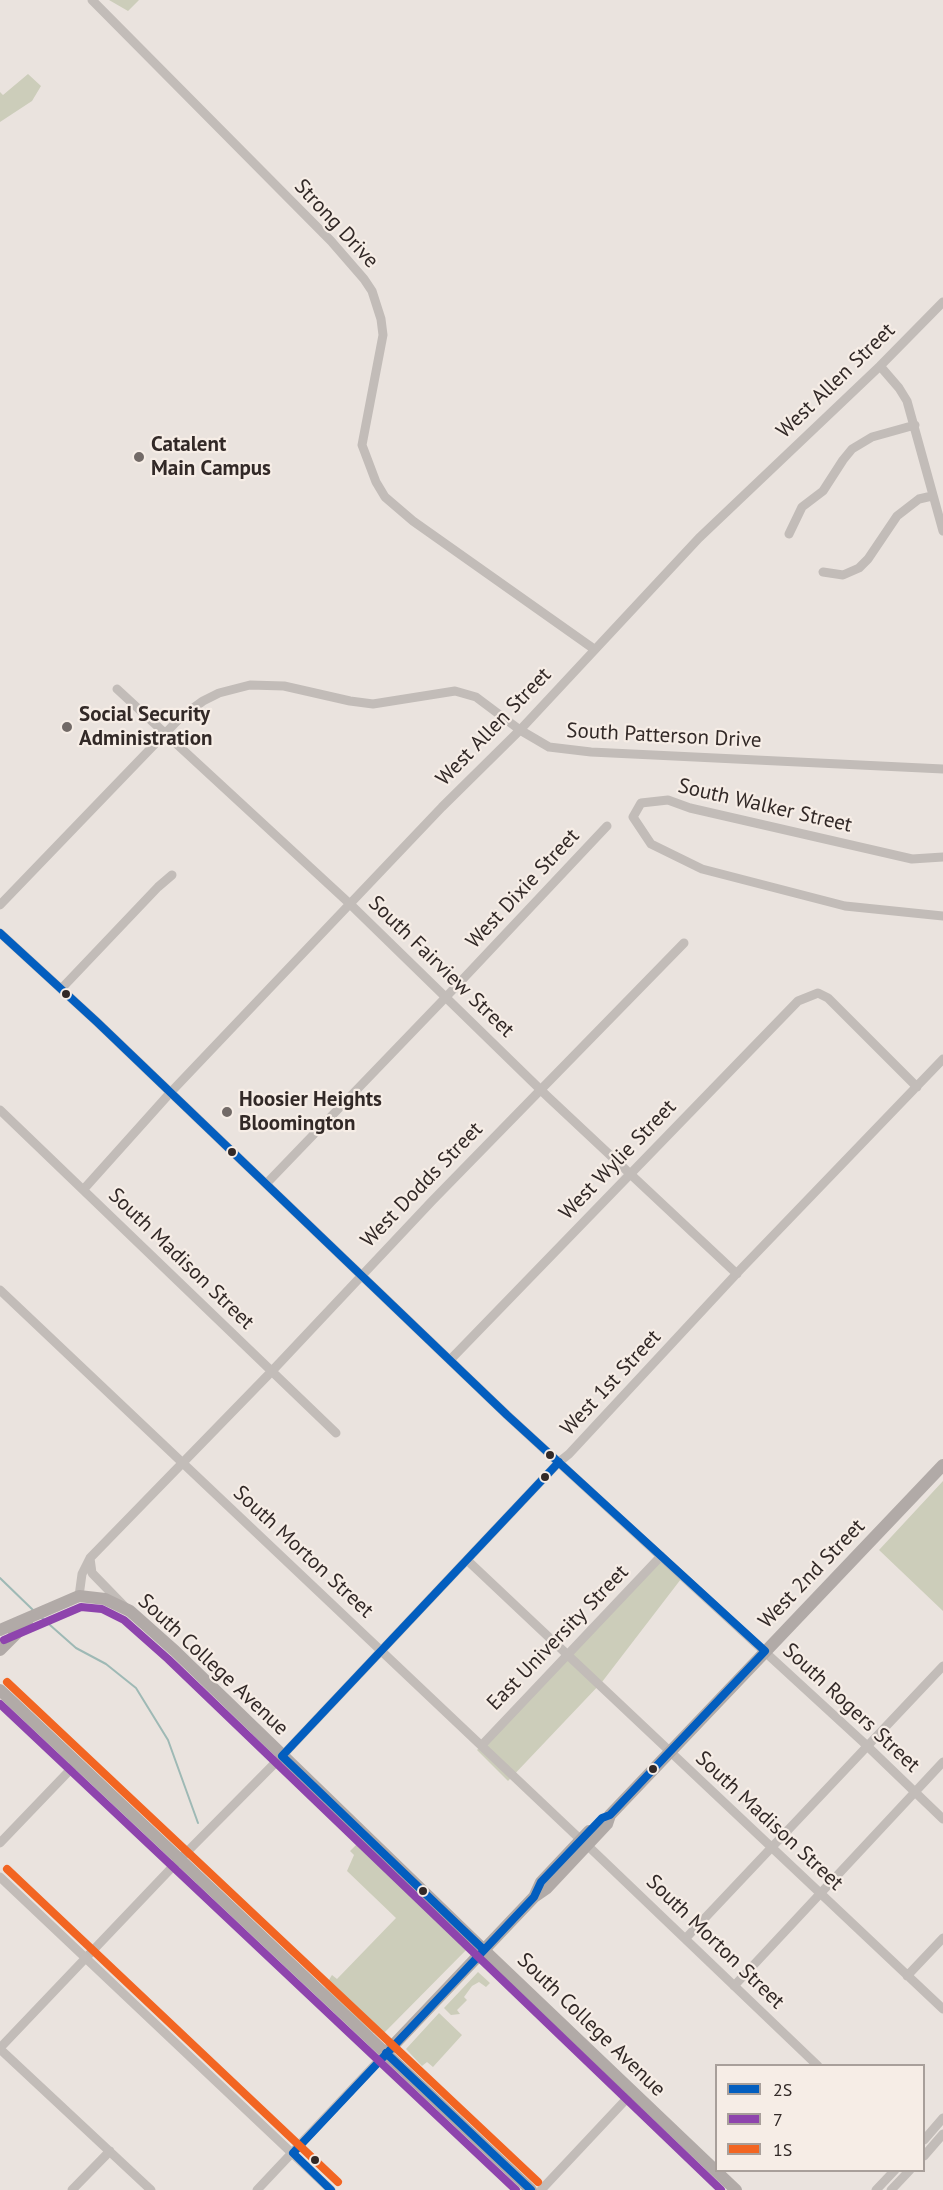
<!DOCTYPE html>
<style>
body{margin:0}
#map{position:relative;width:943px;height:2190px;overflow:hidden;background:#eae3de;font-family:"PT Sans",sans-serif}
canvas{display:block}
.legend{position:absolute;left:715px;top:2064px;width:210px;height:108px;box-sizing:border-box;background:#f6ede6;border:2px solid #a89f9a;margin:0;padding:8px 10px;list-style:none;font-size:18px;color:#322927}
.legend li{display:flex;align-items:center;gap:12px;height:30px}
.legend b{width:30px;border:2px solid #a89f9a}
</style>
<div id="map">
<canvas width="943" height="2190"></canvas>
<ul class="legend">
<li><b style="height:8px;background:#035ebf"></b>2S</li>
<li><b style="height:8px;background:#8e44ad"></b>7</li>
<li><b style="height:8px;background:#f26522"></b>1S</li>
</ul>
</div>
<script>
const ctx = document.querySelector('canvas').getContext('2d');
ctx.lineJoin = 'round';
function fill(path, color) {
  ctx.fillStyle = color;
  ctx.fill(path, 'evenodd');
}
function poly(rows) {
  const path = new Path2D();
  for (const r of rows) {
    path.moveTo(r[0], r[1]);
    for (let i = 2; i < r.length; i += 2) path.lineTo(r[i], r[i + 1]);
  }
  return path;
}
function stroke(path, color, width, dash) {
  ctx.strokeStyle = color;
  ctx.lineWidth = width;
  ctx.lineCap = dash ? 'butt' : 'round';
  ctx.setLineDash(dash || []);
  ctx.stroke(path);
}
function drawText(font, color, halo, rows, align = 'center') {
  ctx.font = font + ' "PT Sans",sans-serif';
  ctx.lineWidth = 4.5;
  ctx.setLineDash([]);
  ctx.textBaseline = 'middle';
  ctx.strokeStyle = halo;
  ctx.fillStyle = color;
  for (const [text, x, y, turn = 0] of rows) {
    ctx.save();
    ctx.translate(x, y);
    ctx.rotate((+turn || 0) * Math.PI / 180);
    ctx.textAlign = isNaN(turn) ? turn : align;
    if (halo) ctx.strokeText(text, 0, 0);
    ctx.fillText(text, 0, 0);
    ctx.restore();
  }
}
const green = poly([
 [109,0,139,0,128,11],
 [28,74,41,86,32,101,0,122,0,92,3,95],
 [943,1481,943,1611,879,1550],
 [659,1558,681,1579,602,1682,508,1781,477,1750],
 [360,1841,473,1943,384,2033,373,2033,326,1990,325,1986,332,1975,337,1979,396,1918,347,1871,354,1855,350,1851],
 [478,1972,490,1983,486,1987,479,1982,472,1986,464,1997,467,2000,457,2010,460,2014,451,2015,444,2008],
 [439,2013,462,2035,433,2067,427,2062,422,2066,406,2049]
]);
const stream = poly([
 [0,1578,33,1610],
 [42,1618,76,1648,106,1664,136,1688,168,1740,198,1823]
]);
const minor = poly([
 [92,0,331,241,364,279,372,291,381,319,383,335,362,445,376,482,385,497,413,521,594,649],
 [880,366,899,388,907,401,943,531],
 [789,534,802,507,823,491,843,460,852,449,872,437,915,425],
 [823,572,843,575,859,568,868,559,897,516,919,499,932,496],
 [117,689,350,904,547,1096,737,1274],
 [943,857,912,859,690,808,668,800,641,803,633,817,651,844,702,869,845,906,943,916],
 [0,905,181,717,203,701,219,693,250,685,284,686,350,701,373,704,455,691,476,697,520,730,549,747,591,752,943,769],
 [0,933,97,1022,507,1415,863,1742,943,1819],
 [61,989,158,887,172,875],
 [0,1110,336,1433],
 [266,1184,446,997,607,826],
 [83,1190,170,1093,442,807,520,730,699,538,880,366,943,302],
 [0,1290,581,1840],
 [450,1360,798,1001,818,993,828,998,917,1087],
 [90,1558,92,1573,124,1606],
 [467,1560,943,2009],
 [79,1596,82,1574,90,1558,272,1371,432,1201,684,943],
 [482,1745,661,1556],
 [0,1843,70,1770,76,1762],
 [587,1845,818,2066],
 [0,1877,331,2190],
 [686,1938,943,1666],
 [907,1976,943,1938],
 [734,1986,943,1762],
 [0,2048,180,1859,282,1756,559,1462,569,1454,740,1270,943,1059],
 [0,2049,151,2190],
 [924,2140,943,2118],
 [924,2156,943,2134],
 [72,2190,110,2151],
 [257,2190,386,2053],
 [541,2190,633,2092],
 [876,2190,895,2170],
 [891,2190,910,2170]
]);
const major = poly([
 [0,1630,79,1596,105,1599,130,1611,175,1651,484,1950,736,2190],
 [0,1650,27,1623],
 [0,1690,531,2190],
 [535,1895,541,1882,589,1831],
 [386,2053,534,1897,547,1888,607,1824,610,1815,943,1465]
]);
const bus1 = poly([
 [0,933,97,1022,507,1415,765,1651,610,1815,602,1818,541,1882,534,1897,293,2153,331,2190],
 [484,1950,282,1756,559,1462],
 [386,2053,531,2190]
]);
const bus2 = poly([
 [4,1640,81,1607,102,1609,124,1620,168,1659,721,2190],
 [0,1704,516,2190]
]);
const bus3 = poly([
 [7,1682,538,2182],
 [7,1869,338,2182]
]);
const markers = [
 [139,457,6,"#726a67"],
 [67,727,6,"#726a67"],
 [66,994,5,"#322927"],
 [227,1112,6,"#726a67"],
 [232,1152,5,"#322927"],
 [550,1455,5,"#322927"],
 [545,1477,5,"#322927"],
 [653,1769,5,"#322927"],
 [423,1891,5,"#322927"],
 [315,2160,5,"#322927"]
];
const streetNames = [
 ["Strong Drive",336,224,47],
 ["West Allen Street",836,381,-44],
 ["West Allen Street",494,727,-46],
 ["South Patterson Drive",664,736,3],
 ["South Walker Street",765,806,13],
 ["West Dixie Street",523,889,-47],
 ["South Fairview Street",441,967,44],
 ["West Wylie Street",618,1160,-46],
 ["West Dodds Street",422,1185,-46],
 ["South Madison Street",181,1259,44],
 ["West 1st Street",611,1383,-47],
 ["South Morton Street",303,1552,43],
 ["West 2nd Street",812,1574,-46],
 ["East University Street",558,1638,-46],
 ["South College Avenue",213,1665,43],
 ["South Rogers Street",851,1708,43],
 ["South Madison Street",769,1821,43],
 ["South Morton Street",715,1942,44],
 ["South College Avenue",591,2025,44]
];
const poiNames = [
 ["Catalent",151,445],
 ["Main Campus",151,469],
 ["Social Security",79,715],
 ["Administration",79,739],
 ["Hoosier Heights",239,1100],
 ["Bloomington",239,1124]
];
fill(green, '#cccdba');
stroke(stream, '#9eb9b5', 2);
stroke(minor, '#c2bcb8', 9);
stroke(major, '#b1aaa7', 12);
stroke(bus1, '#035ebf', 8);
stroke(bus2, '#8e44ad', 8);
stroke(bus3, '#f26522', 8);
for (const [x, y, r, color] of markers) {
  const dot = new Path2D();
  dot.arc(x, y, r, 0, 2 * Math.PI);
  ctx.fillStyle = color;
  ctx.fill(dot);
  stroke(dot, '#f6ede6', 2);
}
drawText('21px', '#322927', '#f6ede6', streetNames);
drawText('bold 21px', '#322927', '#f6ede6', poiNames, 'left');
</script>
